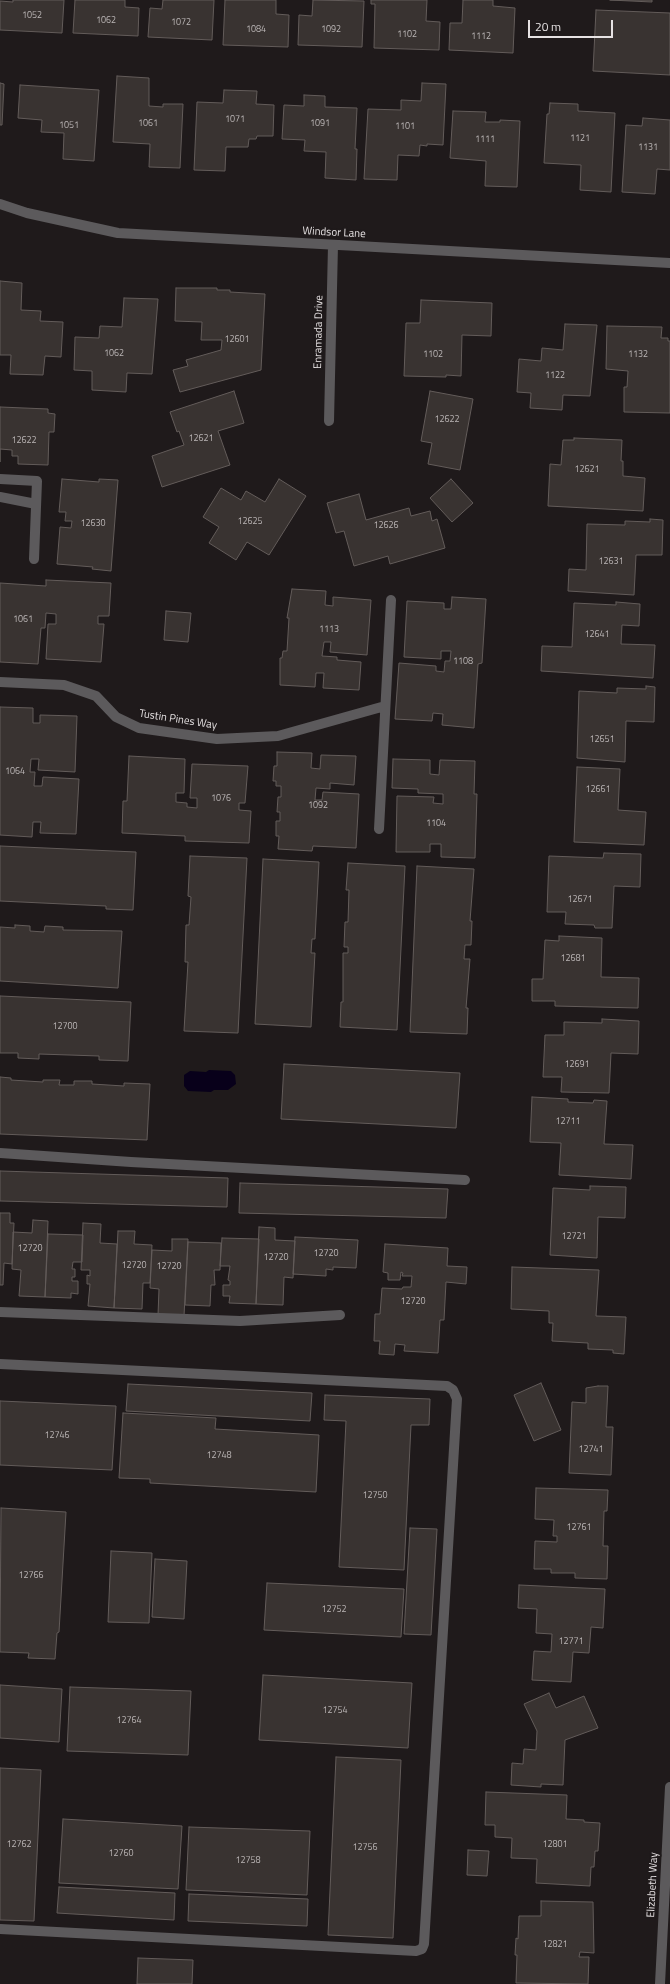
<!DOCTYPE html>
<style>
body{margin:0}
#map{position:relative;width:670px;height:1984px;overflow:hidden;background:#1f1a1b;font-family:"Titillium Web",sans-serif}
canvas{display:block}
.scale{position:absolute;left:528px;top:20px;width:85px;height:18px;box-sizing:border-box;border:2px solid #e6e2e3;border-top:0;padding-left:5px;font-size:12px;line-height:14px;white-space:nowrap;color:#e6e2e3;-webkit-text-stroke:3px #1f1a1b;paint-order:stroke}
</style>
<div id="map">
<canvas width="670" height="1984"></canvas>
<div class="scale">20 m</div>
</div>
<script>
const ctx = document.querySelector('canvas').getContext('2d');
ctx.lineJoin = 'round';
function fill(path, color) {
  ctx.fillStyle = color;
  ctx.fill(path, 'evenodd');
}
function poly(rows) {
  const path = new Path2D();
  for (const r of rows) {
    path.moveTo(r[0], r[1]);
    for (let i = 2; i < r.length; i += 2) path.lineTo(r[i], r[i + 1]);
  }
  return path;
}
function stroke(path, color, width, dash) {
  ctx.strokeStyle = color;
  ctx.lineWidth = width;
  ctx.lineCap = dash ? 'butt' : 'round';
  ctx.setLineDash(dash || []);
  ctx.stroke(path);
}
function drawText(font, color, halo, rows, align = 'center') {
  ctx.font = font + ' "Titillium Web",sans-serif';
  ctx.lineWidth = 4;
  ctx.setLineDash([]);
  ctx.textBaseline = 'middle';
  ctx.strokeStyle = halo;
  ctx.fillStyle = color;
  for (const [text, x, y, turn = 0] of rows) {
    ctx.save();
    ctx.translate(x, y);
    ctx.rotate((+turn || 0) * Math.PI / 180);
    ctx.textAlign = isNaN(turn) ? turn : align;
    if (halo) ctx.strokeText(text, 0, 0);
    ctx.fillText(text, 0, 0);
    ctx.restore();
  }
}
const water = poly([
 [209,1070,231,1071,235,1075,236,1084,228,1090,214,1090,211,1092,188,1091,184,1086,184,1075,190,1071,206,1072]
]);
const building = poly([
 [13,0,64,0,62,33,0,30,0,1,13,2,13,0],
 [75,0,125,0,125,7,139,8,138,36,73,33,75,0],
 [163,0,214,0,212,40,148,37,150,8,162,9,163,0],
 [225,0,276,0,276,14,289,15,288,47,223,45,225,0],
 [313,0,364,1,362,47,298,45,299,15,312,16,313,0],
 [371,0,427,0,426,21,440,22,439,50,374,48,375,4,371,4,371,0],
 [463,0,493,0,493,6,515,8,513,53,449,50,450,23,462,23,463,0],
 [610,0,652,0,652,2,610,0],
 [596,10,670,13,670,75,593,71,596,10],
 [117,76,149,78,149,106,163,107,163,104,183,104,180,168,149,167,150,144,113,142,117,76],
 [0,83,4,84,2,125,0,125,0,83],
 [422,83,446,84,443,145,427,144,427,146,420,145,419,156,398,155,397,180,364,179,368,109,401,110,401,100,421,101,422,83],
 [20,85,99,90,94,161,63,159,64,133,41,132,42,120,18,118,20,85],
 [224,90,257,91,256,104,274,105,273,136,257,136,256,139,249,139,248,147,226,147,225,171,194,170,197,102,223,103,224,90],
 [304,95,325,96,325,107,357,108,355,149,357,149,356,180,325,178,326,152,304,151,305,140,282,139,284,105,304,106,304,95],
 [550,103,578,104,578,111,615,113,611,192,580,190,581,165,544,163,547,114,549,114,550,103],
 [453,111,486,112,485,122,500,122,500,120,520,121,517,187,485,186,486,161,450,158,453,111],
 [643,118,670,120,670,170,657,169,655,194,622,192,626,125,642,126,643,118],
 [0,281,22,283,21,310,41,311,40,321,63,322,61,357,45,356,43,375,10,374,11,355,0,355,0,281],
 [176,288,217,288,217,290,230,290,230,292,265,294,261,370,180,392,173,370,188,366,186,360,221,350,222,340,201,340,202,322,175,321,176,288],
 [124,298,158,299,152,374,127,373,126,392,92,390,92,371,74,370,75,337,99,338,100,326,122,327,124,298],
 [421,300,492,303,491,336,462,335,461,376,446,375,446,377,404,376,406,323,420,323,421,300],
 [565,324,597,325,590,396,563,395,562,410,530,408,531,393,517,392,519,359,541,361,542,348,563,350,565,324],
 [607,326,662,327,661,338,668,338,668,341,670,341,670,413,624,412,624,387,627,387,628,371,606,369,607,326],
 [234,391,244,423,218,431,230,465,162,487,152,456,184,445,179,431,177,432,170,412,234,391],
 [430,391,473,399,460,470,428,464,432,443,421,441,430,391],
 [0,407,48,409,48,413,55,414,54,432,49,432,48,465,18,464,18,456,12,456,12,450,0,449,0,462,0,407],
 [574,438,622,440,621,461,623,461,623,476,645,478,643,511,548,506,550,464,561,465,563,440,574,440,574,438],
 [62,479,99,482,99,479,118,480,111,571,92,569,93,567,57,564,60,527,71,528,72,521,65,521,66,512,59,512,62,479],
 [279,479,306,496,269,555,247,542,236,560,209,543,219,527,203,517,221,488,241,500,246,491,265,502,279,479],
 [451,479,473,503,452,522,430,498,451,479],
 [359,494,366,520,409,508,411,516,430,511,432,521,437,519,445,548,390,564,388,556,354,566,344,531,336,533,327,503,359,494],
 [650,519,663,520,662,555,636,555,634,595,568,591,569,569,586,570,587,524,625,525,625,521,650,522,650,519],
 [46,580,111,583,109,616,98,616,98,624,104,624,101,662,46,659,48,624,56,624,56,614,46,613,45,628,41,628,38,664,0,662,0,583,46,586,46,580],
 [292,589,326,591,325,605,333,606,333,597,371,600,367,655,330,652,331,642,324,642,322,656,337,657,337,660,361,662,359,690,323,688,324,673,316,673,315,687,280,685,280,658,282,658,283,651,287,651,289,618,287,618,292,589],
 [452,597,486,599,482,663,478,664,474,728,442,725,443,714,433,713,432,721,395,719,399,663,436,666,436,671,444,672,445,661,450,661,451,651,441,651,441,659,404,657,407,601,444,603,444,609,451,609,452,597],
 [616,602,640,604,639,626,622,625,621,644,655,645,653,678,541,671,542,646,572,647,574,603,616,605,616,602],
 [166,611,191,613,188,642,164,640,166,611],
 [646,686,655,687,654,722,626,721,625,762,577,758,579,691,617,693,617,688,646,689,646,686],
 [0,707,33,708,33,723,40,723,40,715,77,716,75,772,38,770,39,759,31,759,30,772,35,772,34,786,42,786,43,777,79,779,76,834,40,833,41,822,33,822,32,837,0,835,0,707],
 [277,752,312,753,311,768,320,769,321,755,356,756,354,785,330,783,330,789,316,788,315,800,322,800,323,792,359,794,356,848,313,846,312,851,278,849,279,836,276,836,276,821,280,821,280,812,277,812,278,797,281,797,281,786,276,786,276,781,273,781,274,766,277,766,277,752],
 [129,756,185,759,184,793,176,793,176,802,187,803,187,807,197,808,197,798,190,798,192,764,248,766,245,803,239,803,239,810,251,811,249,843,185,841,185,836,122,833,123,801,127,801,129,756],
 [393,759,430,760,430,774,439,775,440,760,475,761,474,794,477,794,475,858,441,857,441,844,430,844,430,852,396,852,397,796,434,797,433,803,443,804,443,794,418,793,418,789,392,788,393,759],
 [577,767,620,769,618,810,646,812,644,845,574,842,577,767],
 [0,846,136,852,133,910,106,909,106,906,0,901,0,846],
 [604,853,641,854,640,887,614,886,612,928,595,928,594,925,565,924,566,912,547,912,549,856,603,858,604,853],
 [190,856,247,858,238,1033,184,1031,188,962,185,962,186,925,189,925,191,897,188,896,190,856],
 [263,859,319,862,315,939,312,939,311,953,315,953,311,1027,255,1024,263,859],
 [348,863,405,866,397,1030,340,1027,341,1002,343,1002,343,953,348,953,348,947,344,947,345,922,348,922,349,890,346,890,348,863],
 [417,866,474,869,470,921,472,921,471,945,465,945,464,959,470,959,466,1008,468,1008,467,1034,410,1032,417,866],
 [15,925,30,926,30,931,44,932,45,926,63,927,63,930,122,931,118,988,0,981,0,927,15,928,15,925],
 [559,936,602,938,601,977,639,978,638,1008,555,1006,555,1001,532,1001,532,979,543,979,545,940,559,941,559,936],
 [0,996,131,1002,128,1061,99,1060,99,1056,39,1054,39,1059,18,1058,18,1053,0,1053,0,996],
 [602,1019,639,1021,638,1054,611,1053,609,1093,561,1092,562,1077,543,1077,545,1035,564,1035,564,1022,602,1023,602,1019],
 [284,1064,460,1073,456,1128,281,1119,284,1064],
 [0,1077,11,1078,11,1080,43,1082,43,1080,60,1080,59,1085,74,1085,74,1081,92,1081,92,1084,124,1086,124,1083,150,1084,147,1140,0,1134,0,1077],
 [532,1097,568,1099,568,1102,593,1103,594,1100,607,1101,604,1144,633,1145,631,1179,559,1175,561,1143,530,1142,532,1097],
 [0,1171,228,1178,227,1207,0,1201,0,1171],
 [240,1183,448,1189,446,1218,239,1213,240,1183],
 [590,1186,626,1187,625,1218,598,1217,597,1258,550,1255,553,1188,590,1190,590,1186],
 [0,1213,10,1213,10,1223,14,1223,12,1264,4,1263,3,1285,0,1285,0,1213],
 [33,1220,48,1221,45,1297,19,1296,21,1270,12,1269,13,1232,32,1233,33,1220],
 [83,1223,101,1224,100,1243,117,1244,114,1308,88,1306,90,1284,87,1284,87,1275,90,1276,90,1270,81,1270,83,1223],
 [259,1227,275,1228,275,1240,295,1241,293,1278,284,1277,283,1305,256,1304,259,1227],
 [118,1231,135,1231,134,1244,152,1245,150,1283,143,1283,142,1309,114,1308,118,1231],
 [48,1234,83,1235,82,1262,73,1262,72,1269,75,1269,75,1277,72,1277,72,1281,78,1281,78,1294,71,1293,71,1298,45,1297,48,1234],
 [295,1237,358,1240,356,1268,333,1267,333,1270,326,1269,326,1276,293,1274,295,1237],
 [222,1238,259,1239,256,1304,229,1303,230,1296,223,1296,223,1285,230,1285,230,1281,228,1280,230,1266,220,1266,222,1238],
 [172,1239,188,1239,184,1316,158,1315,159,1289,150,1288,152,1250,172,1251,172,1239],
 [188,1242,221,1243,220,1270,214,1270,215,1285,211,1285,210,1306,185,1305,188,1242],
 [385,1244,448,1248,447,1266,467,1267,466,1284,446,1282,444,1320,440,1320,438,1353,404,1351,405,1345,395,1344,394,1355,379,1354,380,1341,374,1341,375,1314,380,1314,382,1288,402,1289,403,1287,411,1287,412,1276,402,1276,403,1273,401,1272,400,1280,388,1280,388,1273,383,1272,385,1244],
 [512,1267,599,1270,596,1316,626,1317,624,1354,613,1353,613,1350,588,1349,588,1343,552,1341,553,1323,549,1323,549,1311,511,1309,512,1267],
 [541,1383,561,1430,534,1441,514,1395,541,1383],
 [128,1384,312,1393,310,1421,126,1411,128,1384],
 [598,1386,608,1386,606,1427,613,1427,611,1475,569,1473,572,1402,586,1403,586,1388,598,1386],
 [325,1395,430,1399,429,1425,411,1425,404,1570,339,1567,346,1421,324,1420,325,1395],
 [0,1401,116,1406,112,1470,0,1465,0,1401],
 [123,1413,216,1418,215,1429,319,1435,316,1492,150,1483,150,1479,119,1478,123,1413],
 [536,1488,608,1490,607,1511,604,1511,603,1546,608,1546,607,1579,575,1578,575,1573,551,1573,551,1569,534,1569,535,1541,557,1542,557,1536,553,1536,554,1520,535,1519,536,1488],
 [1,1508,66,1512,59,1632,57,1633,55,1659,28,1658,29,1653,0,1652,1,1508],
 [410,1528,437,1529,431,1635,404,1634,410,1528],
 [111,1551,152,1553,149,1623,108,1622,111,1551],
 [155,1559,187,1561,184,1619,152,1617,155,1559],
 [267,1583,404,1589,401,1637,264,1630,267,1583],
 [519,1585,605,1589,603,1628,591,1627,589,1653,573,1652,571,1682,532,1680,534,1651,551,1652,552,1634,536,1633,537,1609,518,1608,519,1585],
 [263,1675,412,1683,408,1748,259,1740,263,1675],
 [0,1685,62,1689,59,1742,0,1738,0,1685],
 [70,1687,191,1691,188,1755,67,1751,70,1687],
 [549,1693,556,1708,584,1696,598,1728,565,1740,563,1785,541,1784,541,1787,511,1785,512,1763,523,1764,524,1749,536,1750,537,1731,524,1704,549,1693],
 [336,1757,401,1760,393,1938,328,1935,336,1757],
 [0,1768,41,1770,34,1921,0,1920,0,1768],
 [486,1792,567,1795,566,1819,584,1820,584,1822,600,1823,598,1851,595,1851,594,1867,591,1867,590,1886,536,1883,537,1859,511,1858,512,1838,495,1837,495,1825,485,1825,486,1792],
 [63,1819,182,1826,178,1889,59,1883,63,1819],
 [189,1827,310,1831,307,1895,186,1890,189,1827],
 [468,1850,489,1851,487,1876,467,1875,468,1850],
 [59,1887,175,1893,174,1920,57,1913,59,1887],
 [189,1894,308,1899,307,1926,188,1921,189,1894],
 [541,1901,593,1902,594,1953,580,1952,579,1957,589,1957,588,1984,516,1983,517,1955,515,1955,516,1938,518,1939,519,1916,541,1916,541,1901],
 [138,1958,193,1960,192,1984,137,1984,138,1958]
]);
const service = poly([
 [0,479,37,481,34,559],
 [0,497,36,504],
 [0,1153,131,1162,465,1180],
 [0,1312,240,1321,340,1315],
 [0,1364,447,1386,453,1390,457,1399,424,1944,422,1949,416,1951,0,1929]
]);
const minor = poly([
 [0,204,27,213,118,233,670,263],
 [329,421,333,245],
 [0,682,64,685,96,696,116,717,139,728,217,739,278,736,385,706],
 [379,829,391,600],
 [660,1984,670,1787]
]);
const numberNames = [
 ["1052",32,16],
 ["1062",106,21],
 ["1072",181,23],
 ["1084",256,30],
 ["1092",331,30],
 ["1102",407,35],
 ["1112",481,37],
 ["1071",235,120],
 ["1061",148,124],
 ["1091",320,124],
 ["1051",69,126],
 ["1101",405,127],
 ["1121",580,139],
 ["1111",485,140],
 ["1131",648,148],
 ["12601",237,340],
 ["1062",114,354],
 ["1102",433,355],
 ["1132",638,355],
 ["1122",555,376],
 ["12622",447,420],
 ["12621",201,439],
 ["12622",24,441],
 ["12621",587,470],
 ["12625",250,522],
 ["12630",93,524],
 ["12626",386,526],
 ["12631",611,562],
 ["1061",23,620],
 ["1113",329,630],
 ["12641",597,635],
 ["1108",463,662],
 ["12651",602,740],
 ["1064",15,772],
 ["12661",598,790],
 ["1076",221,799],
 ["1092",318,806],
 ["1104",436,824],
 ["12671",580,900],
 ["12681",573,959],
 ["12700",65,1027],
 ["12691",577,1065],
 ["12711",568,1122],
 ["12721",574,1237],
 ["12720",30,1249],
 ["12720",326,1254],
 ["12720",276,1258],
 ["12720",134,1266],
 ["12720",169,1267],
 ["12720",413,1302],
 ["12746",57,1436],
 ["12741",591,1450],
 ["12748",219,1456],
 ["12750",375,1496],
 ["12761",579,1528],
 ["12766",31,1576],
 ["12752",334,1610],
 ["12771",571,1642],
 ["12754",335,1711],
 ["12764",129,1721],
 ["12762",19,1845],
 ["12801",555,1845],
 ["12756",365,1848],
 ["12760",121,1854],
 ["12758",248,1861],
 ["12821",555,1945]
];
const streetNames = [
 ["Windsor Lane",334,233,3],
 ["Enramada Drive",319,332,-89],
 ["Tustin Pines Way",178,720,9],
 ["Elizabeth Way",653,1885,-87]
];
fill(water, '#08001a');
fill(building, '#393331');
stroke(building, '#635c5a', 1);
stroke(service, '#5c5a5c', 10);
stroke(minor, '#5c5a5c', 10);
drawText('9px', '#bbb6b6', null, numberNames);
drawText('11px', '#e6e2e3', '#1f1a1b', streetNames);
</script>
